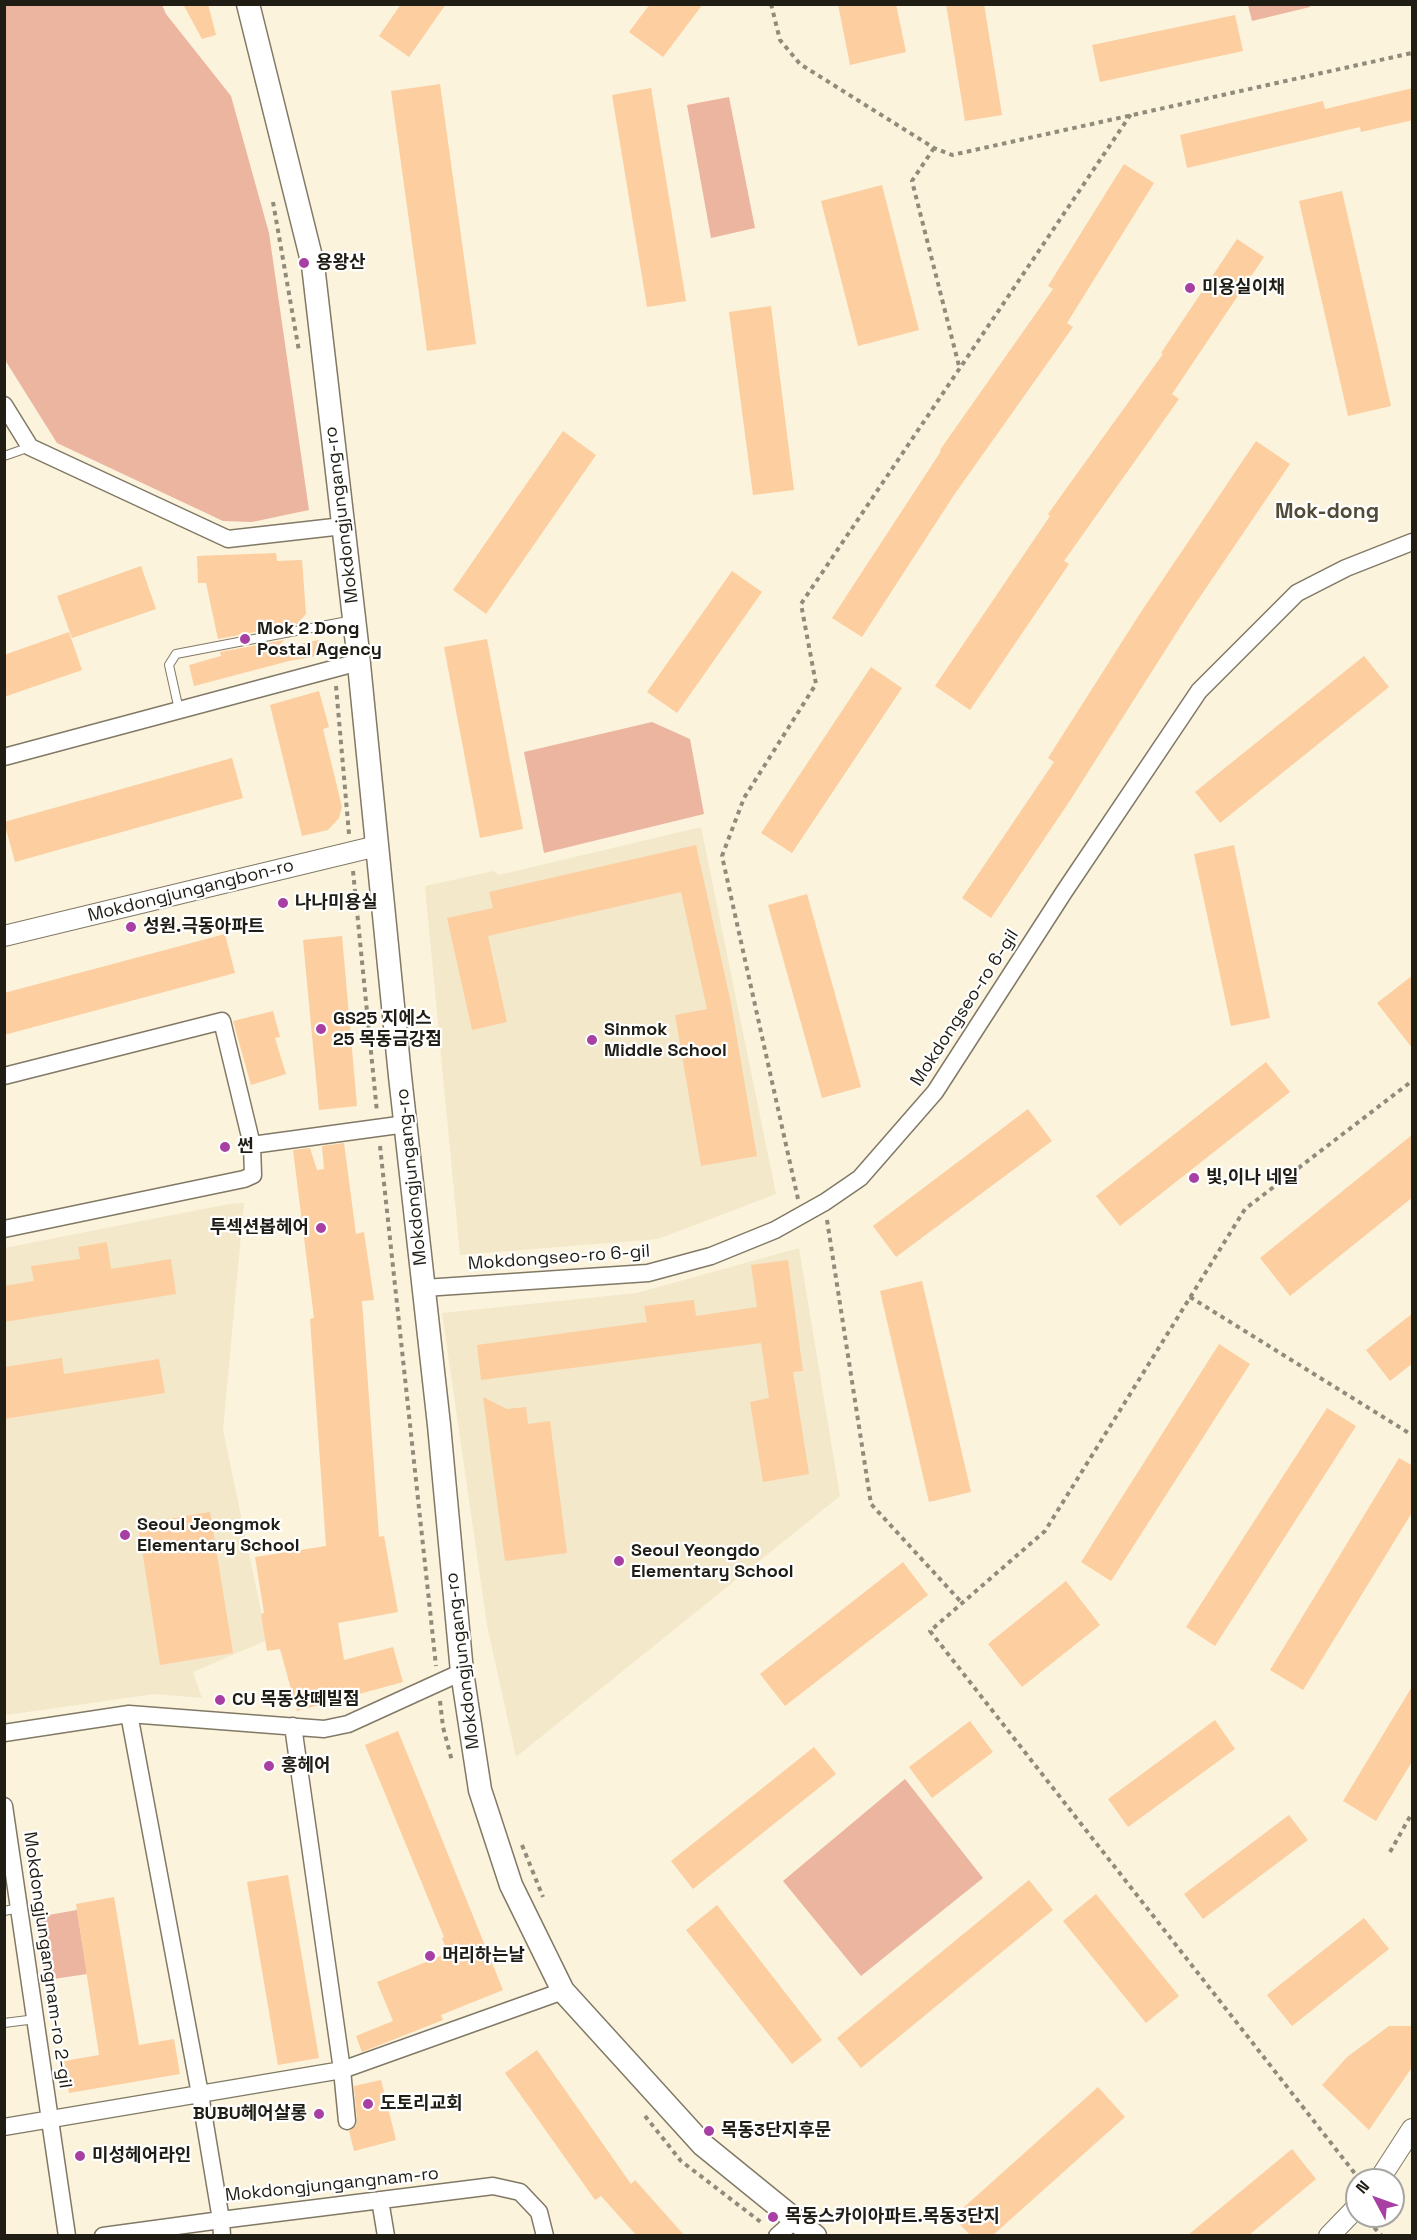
<!DOCTYPE html>
<meta charset="utf-8">
<style>
body{margin:0}
#map{position:relative;width:1417px;height:2240px;overflow:hidden;background:#fbf3dc;font-family:"Space Grotesk",sans-serif}
canvas{display:block}
.frame{position:absolute;inset:0;border:6px solid #201d15;pointer-events:none}
.north{position:absolute;left:1345px;top:2168px;width:60px;height:60px;box-sizing:border-box;background:#fff;border:2px solid #a6a5a1;border-radius:50%;rotate:311deg;font-size:16px;font-weight:700;line-height:24px;text-align:center;color:#201d15}
.north::after{content:'';display:block;margin:auto;width:21px;height:27px;background:#a840a4;clip-path:polygon(50% 0,100% 100%,50% 72%,0 100%)}
</style>
<div id="map">
<canvas width="1417" height="2240"></canvas>
<div class="frame"></div>
<div class="north">N</div>
</div>
<script>
const ctx = document.querySelector('canvas').getContext('2d');
ctx.lineJoin = 'round';
function fill(path, color) {
  ctx.fillStyle = color;
  ctx.fill(path, 'evenodd');
}
function poly(rows) {
  const path = new Path2D();
  for (const r of rows) {
    path.moveTo(r[0], r[1]);
    for (let i = 2; i < r.length; i += 2) path.lineTo(r[i], r[i + 1]);
  }
  return path;
}
function stroke(path, color, width, dash) {
  ctx.strokeStyle = color;
  ctx.lineWidth = width;
  ctx.lineCap = dash ? 'butt' : 'round';
  ctx.setLineDash(dash || []);
  ctx.stroke(path);
}
function drawText(font, color, halo, rows, align = 'center') {
  ctx.font = font + ' "Space Grotesk","Noto Sans KR",sans-serif';
  ctx.lineWidth = 4.5;
  ctx.setLineDash([]);
  ctx.textBaseline = 'middle';
  ctx.strokeStyle = halo;
  ctx.fillStyle = color;
  for (const [text, x, y, turn = 0] of rows) {
    ctx.save();
    ctx.translate(x, y);
    ctx.rotate((+turn || 0) * Math.PI / 180);
    ctx.textAlign = isNaN(turn) ? turn : align;
    if (halo) ctx.strokeText(text, 0, 0);
    ctx.fillText(text, 0, 0);
    ctx.restore();
  }
}
const built = poly([
 [701,827,776,1194,658,1239,460,1255,425,886,494,871,499,875],
 [244,1203,223,1430,267,1640,193,1672,202,1698,155,1694,6,1715,4,1248,229,1204],
 [799,1248,840,1496,516,1757,487,1625,442,1313,637,1293]
]);
const green = poly([
 [5,4,162,5,166,14,231,96,269,233,309,510,252,522,223,521,57,443,5,360],
 [1310,5,1310,7,1252,21,1248,5],
 [729,97,755,228,711,238,687,105],
 [652,722,690,739,704,814,544,853,524,752],
 [905,1779,983,1878,861,1976,783,1881],
 [77,1910,87,1974,47,1980,37,1917]
]);
const building = poly([
 [183,4,208,4,216,35,202,39],
 [401,4,446,4,409,57,379,36],
 [650,4,703,4,663,57,629,32],
 [838,4,896,4,906,52,850,65],
 [946,4,984,4,1002,115,965,121],
 [1235,15,1243,51,1100,82,1092,45],
 [440,84,476,344,427,351,391,91],
 [651,88,686,301,647,307,612,95],
 [1413,88,1413,120,1361,132,1360,127,1187,168,1180,135,1323,101,1325,109],
 [1124,164,1154,183,1067,323,1073,327,954,495,862,637,832,618,941,451,940,450,1053,289,1048,286],
 [882,185,919,330,858,346,821,201],
 [1342,191,1391,406,1348,416,1299,201],
 [1237,239,1264,257,1172,394,1179,399,1064,561,1069,564,970,710,935,686,1050,516,1048,514,1163,354,1161,353],
 [771,306,794,490,753,495,729,312],
 [563,431,596,455,486,614,453,590],
 [1256,441,1290,464,1189,613,1069,802,991,918,962,898,1054,762,1048,758,1139,615],
 [276,553,277,561,302,560,306,614,297,624,218,639,206,583,198,583,197,556],
 [141,566,156,609,72,638,57,596],
 [732,571,762,592,677,713,647,692],
 [69,632,82,670,4,697,4,655],
 [487,639,523,829,480,838,444,647],
 [284,640,276,649,319,640,322,655,289,661,194,686,189,665,221,656,220,652],
 [1364,656,1389,687,1220,823,1195,792],
 [871,667,902,688,792,853,761,833],
 [319,691,329,727,323,729,342,807,339,818,328,830,302,836,270,705],
 [232,758,243,798,15,862,4,822],
 [696,845,731,1003,757,1156,701,1166,675,1015,707,1009,681,892,488,936,507,1022,472,1030,447,918,493,908,489,892],
 [1234,845,1270,1018,1231,1026,1194,854],
 [807,894,861,1087,822,1098,768,905],
 [225,934,235,973,4,1035,4,993],
 [342,936,357,1106,319,1110,303,940],
 [1413,975,1413,1049,1377,1003],
 [273,1011,280,1037,275,1038,286,1074,251,1085,233,1021],
 [1266,1062,1290,1092,1120,1226,1096,1196],
 [1028,1109,1052,1141,896,1257,873,1226],
 [1413,1134,1413,1197,1290,1296,1260,1258],
 [344,1143,356,1234,364,1232,374,1300,362,1301,379,1537,384,1536,398,1612,338,1623,344,1660,393,1647,403,1682,297,1711,280,1649,267,1651,261,1614,264,1613,255,1557,326,1546,310,1319,314,1318,293,1150,310,1148,317,1170,324,1169,322,1146],
 [107,1242,111,1269,171,1259,176,1294,4,1322,4,1286,34,1281,31,1266,80,1259,78,1247],
 [788,1260,803,1371,793,1372,809,1474,763,1482,750,1402,769,1398,761,1343,481,1380,477,1345,647,1322,644,1306,694,1300,696,1316,757,1307,751,1265],
 [922,1281,971,1492,929,1502,880,1291],
 [1413,1313,1413,1363,1390,1381,1366,1350],
 [1219,1344,1250,1364,1111,1581,1081,1562],
 [62,1358,64,1374,159,1359,165,1393,4,1419,4,1367],
 [483,1397,507,1409,526,1407,528,1424,550,1421,567,1553,505,1561],
 [1327,1408,1356,1426,1215,1646,1186,1627],
 [1399,1458,1413,1466,1413,1511,1303,1690,1270,1670],
 [210,1512,233,1653,160,1665,138,1524],
 [903,1562,928,1595,785,1706,760,1674],
 [1066,1581,1100,1625,1022,1687,988,1644],
 [1413,1685,1413,1760,1376,1821,1343,1801],
 [1215,1720,1235,1749,1128,1827,1108,1799],
 [970,1721,993,1752,932,1798,909,1767],
 [398,1731,503,1990,441,2015,443,2020,362,2052,356,2036,393,2021,377,1982,448,1953,442,1938,444,1937,365,1745],
 [814,1747,836,1774,693,1889,671,1861],
 [1289,1815,1308,1840,1203,1919,1184,1894],
 [288,1875,319,2058,278,2065,247,1882],
 [1029,1880,1053,1910,861,2068,837,2038],
 [1096,1894,1179,1996,1146,2023,1063,1921],
 [114,1897,139,2045,174,2039,180,2074,69,2093,64,2061,99,2055,76,1904],
 [717,1905,822,2040,792,2064,686,1930],
 [1364,1918,1389,1949,1292,2026,1267,1995],
 [1389,2026,1413,2026,1413,2066,1369,2130,1322,2085,1347,2057],
 [537,2050,631,2184,635,2180,684,2235,636,2235,601,2196,595,2200,505,2073],
 [381,2080,396,2140,354,2151,349,2131,356,2126,357,2121,354,2086],
 [1098,2087,1125,2117,993,2235,970,2235,953,2217],
 [1292,2149,1316,2179,1249,2235,1188,2235]
]);
const path = poly([
 [771,4,780,40,800,64,934,148,952,155,1412,53],
 [934,148,912,181,959,366],
 [273,202,299,351],
 [336,686,349,834],
 [353,871,377,1112],
 [380,1146,436,1666],
 [798,1199,722,856,744,798,816,684,801,604,1131,114],
 [827,1220,871,1504,962,1603],
 [1190,1297,1412,1435],
 [440,1701,443,1727,452,1761],
 [522,1845,543,1897],
 [1390,1852,1412,1813],
 [645,2116,681,2161,762,2223],
 [1360,2180,930,1631,1045,1531,1245,1209,1412,1081],
 [1368,2221,1382,2236]
]);
const service = poly([
 [4,456,30,447],
 [179,710,169,665,176,654,353,620],
 [4,1911,19,1908],
 [4,2023,36,2019]
]);
const minor = poly([
 [4,405,30,447,228,539,343,526],
 [4,757,359,662],
 [4,1076,222,1021,252,1145],
 [4,1229,244,1179,253,1175,252,1145,406,1124],
 [424,1288,648,1273,711,1256,775,1230,825,1202,860,1178,935,1092,1064,892,1199,691,1297,593,1346,568,1412,542],
 [129,1714,200,2094,221,2220,493,2186,520,2192,539,2212,545,2236],
 [293,1726,342,2070,347,2121],
 [4,1733,129,1714,324,1729,348,1724,462,1672],
 [4,1806,67,2236],
 [4,2127,342,2070,563,1991],
 [380,2200,386,2236],
 [103,2236,221,2220,222,2236],
 [777,2236,795,2220]
]);
const tertiary = poly([
 [4,936,377,846],
 [1379,2180,1412,2129],
 [1329,2236,1357,2207]
]);
const secondary = poly([
 [248,4,313,265,357,644,400,1076,439,1425,462,1672,480,1790,511,1885,563,1991,703,2145,815,2236]
]);
const markers = [
 [304,263,6,"#a840a4"],
 [1190,288,6,"#a840a4"],
 [245,639,6,"#a840a4"],
 [283,903,6,"#a840a4"],
 [131,927,6,"#a840a4"],
 [321,1029,6,"#a840a4"],
 [592,1040,6,"#a840a4"],
 [225,1147,6,"#a840a4"],
 [1194,1178,6,"#a840a4"],
 [321,1228,6,"#a840a4"],
 [125,1535,6,"#a840a4"],
 [619,1561,6,"#a840a4"],
 [220,1700,6,"#a840a4"],
 [269,1766,6,"#a840a4"],
 [430,1956,6,"#a840a4"],
 [368,2104,6,"#a840a4"],
 [319,2114,6,"#a840a4"],
 [709,2131,6,"#a840a4"],
 [80,2156,6,"#a840a4"],
 [773,2217,6,"#a840a4"]
];
const poiNames = [
 ["용왕산",316,263],
 ["미용실이채",1202,288],
 ["Mok 2 Dong",257,629],
 ["Postal Agency",257,650],
 ["나나미용실",295,903],
 ["성원.극동아파트",143,927],
 ["GS25 지에스",333,1019],
 ["25 목동금강점",333,1040],
 ["Sinmok",604,1030],
 ["Middle School",604,1051],
 ["썬",237,1147],
 ["빛,이나 네일",1206,1178],
 ["투섹션봅헤어",309,1228,"right"],
 ["Seoul Jeongmok",137,1525],
 ["Elementary School",137,1546],
 ["Seoul Yeongdo",631,1551],
 ["Elementary School",631,1572],
 ["CU 목동상떼빌점",232,1700],
 ["홍헤어",281,1766],
 ["머리하는날",442,1956],
 ["도토리교회",380,2104],
 ["BUBU헤어살롱",307,2114,"right"],
 ["목동3단지후문",721,2131],
 ["미성헤어라인",92,2156],
 ["목동스카이아파트.목동3단지",785,2217]
];
const streetNames = [
 ["Mokdongjungang-ro",342,515,-97],
 ["Mokdongjungangbon-ro",191,891,-14],
 ["Mokdongseo-ro 6-gil",965,1008,-57],
 ["Mokdongjungang-ro",412,1177,-96],
 ["Mokdongseo-ro 6-gil",559,1258,-4],
 ["Mokdongjungang-ro",463,1661,-97],
 ["Mokdongjungangnam-ro 2-gil",47,1960,82],
 ["Mokdongjungangnam-ro",332,2185,-6]
];
const quarterNames = [
 ["Mok-dong",1327,512]
];
fill(built, '#f3e8ca');
fill(green, '#ecb5a0');
fill(building, '#fccea0');
stroke(service, '#817965', 10);
stroke(minor, '#817965', 19);
stroke(tertiary, '#817965', 22);
stroke(secondary, '#817965', 25);
stroke(path, '#908b7b', 4, [4.5, 4.5]);
stroke(service, '#fff', 8);
stroke(minor, '#fff', 16);
stroke(tertiary, '#fff', 20);
stroke(secondary, '#fff', 22);
for (const [x, y, r, color] of markers) {
  const dot = new Path2D();
  dot.arc(x, y, r, 0, 2 * Math.PI);
  ctx.fillStyle = color;
  ctx.fill(dot);
  stroke(dot, '#fff', 2);
}
drawText('bold 18px', '#201d15', '#fff', poiNames, 'left');
drawText('18px', '#201d15', '#fff', streetNames);
drawText('bold 21px', '#524b38', '#fff', quarterNames);
</script>
